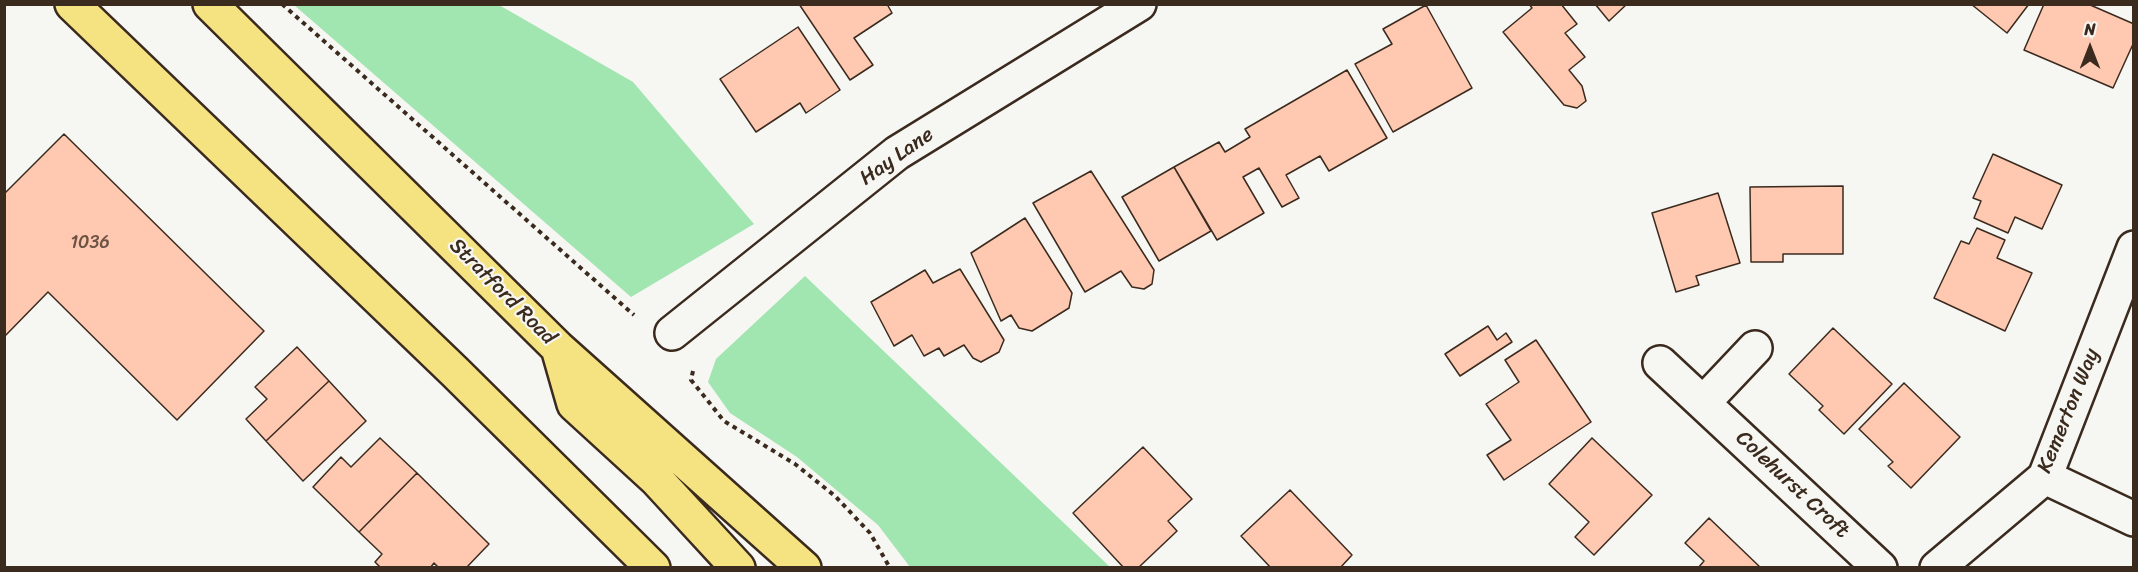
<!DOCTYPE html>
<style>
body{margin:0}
#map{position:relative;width:2138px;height:572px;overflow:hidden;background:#f6f6f2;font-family:Sriracha,sans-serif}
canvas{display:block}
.frame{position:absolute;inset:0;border:6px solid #3b2a1e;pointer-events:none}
.north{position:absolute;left:2060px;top:18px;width:60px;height:60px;-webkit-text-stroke:4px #f6f6f2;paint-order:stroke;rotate:0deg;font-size:16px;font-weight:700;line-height:24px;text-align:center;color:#3b2a1e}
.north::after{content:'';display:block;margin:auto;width:21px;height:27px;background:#3b2a1e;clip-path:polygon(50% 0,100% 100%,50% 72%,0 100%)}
</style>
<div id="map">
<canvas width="2138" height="572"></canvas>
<div class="frame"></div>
<div class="north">N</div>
</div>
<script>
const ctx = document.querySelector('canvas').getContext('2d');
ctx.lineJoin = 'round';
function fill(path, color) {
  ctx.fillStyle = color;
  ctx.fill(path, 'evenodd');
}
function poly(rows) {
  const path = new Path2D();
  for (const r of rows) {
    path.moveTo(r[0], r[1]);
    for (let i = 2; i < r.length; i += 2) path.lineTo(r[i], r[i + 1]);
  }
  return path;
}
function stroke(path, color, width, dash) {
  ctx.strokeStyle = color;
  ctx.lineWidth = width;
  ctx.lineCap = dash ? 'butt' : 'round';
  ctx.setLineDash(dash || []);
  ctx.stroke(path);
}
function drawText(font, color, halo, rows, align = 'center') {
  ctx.font = font + ' Sriracha,sans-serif';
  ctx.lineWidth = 4.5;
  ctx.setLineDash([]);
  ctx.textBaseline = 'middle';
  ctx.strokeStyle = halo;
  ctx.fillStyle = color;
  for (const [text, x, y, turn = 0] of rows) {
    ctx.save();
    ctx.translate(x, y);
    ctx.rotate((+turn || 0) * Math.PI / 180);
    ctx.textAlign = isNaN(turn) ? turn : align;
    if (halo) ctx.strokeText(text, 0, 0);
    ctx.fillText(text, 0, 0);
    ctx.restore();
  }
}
const green = poly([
 [294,5,499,5,633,82,754,224,631,297],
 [805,276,1110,567,910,567,878,525,797,457,730,413,708,382,716,359]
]);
const building = poly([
 [799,4,887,4,892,13,854,38,873,65,850,80,799,4],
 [1529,4,1561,4,1577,24,1565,33,1585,57,1569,70,1582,86,1586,101,1577,108,1564,105,1503,32,1532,8,1529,4],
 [1595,4,1627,4,1609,21,1595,4],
 [1971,4,2029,4,2007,33,1971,4],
 [2044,4,2088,4,2134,24,2134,42,2113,88,2024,50,2044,4],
 [1426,5,1472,88,1393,132,1355,64,1392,44,1383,29,1426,5],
 [798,27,840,90,806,113,800,103,756,132,720,79,798,27],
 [1347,70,1387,138,1329,171,1320,156,1286,175,1299,198,1282,207,1259,168,1243,177,1264,213,1217,240,1174,167,1219,142,1225,152,1250,137,1245,129,1347,70],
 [64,134,264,331,177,420,48,292,4,337,4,194,64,134],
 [1993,154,2062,185,2042,229,2015,217,2008,233,1974,218,1981,201,1973,198,1993,154],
 [1174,167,1211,231,1159,261,1122,197,1174,167],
 [1091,171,1154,270,1152,284,1144,289,1132,287,1121,271,1085,292,1033,203,1091,171],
 [1843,186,1843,254,1783,254,1783,262,1751,262,1750,187,1843,186],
 [1718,193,1740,263,1696,276,1699,285,1676,292,1652,213,1718,193],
 [1025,218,1072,293,1069,308,1032,331,1019,328,1011,315,1001,321,971,253,1025,218],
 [1977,228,2005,240,1997,258,2032,273,2005,331,1934,298,1961,241,1969,244,1977,228],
 [960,269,1004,340,999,352,981,362,973,358,964,345,944,356,939,348,924,356,912,335,894,346,871,302,925,270,933,283,960,269],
 [1488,326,1497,340,1506,333,1512,342,1460,376,1445,354,1488,326],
 [1833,328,1892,384,1844,434,1819,410,1823,406,1789,374,1833,328],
 [1536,340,1591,422,1504,480,1487,455,1511,440,1486,404,1519,382,1505,360,1536,340],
 [297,347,329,381,266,441,246,419,267,399,255,387,297,347],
 [329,381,366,421,303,481,266,441,329,381],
 [1904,383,1960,437,1911,488,1888,466,1893,462,1859,429,1904,383],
 [380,438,417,473,359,532,313,487,341,457,351,467,380,438],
 [1592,438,1652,495,1594,555,1575,537,1589,522,1549,484,1592,438],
 [1143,447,1192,499,1168,521,1177,531,1138,568,1124,568,1073,513,1143,447],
 [417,473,489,544,466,568,439,568,434,563,430,568,381,568,375,562,382,554,359,532,417,473],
 [1290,490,1352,555,1340,568,1271,568,1241,536,1290,490],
 [1709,518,1761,568,1698,568,1704,561,1685,543,1709,518]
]);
const path = poly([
 [282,4,634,315],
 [693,371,691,380,724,421,795,464,835,496,870,533,890,568]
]);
const street = poly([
 [672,333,897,153,1139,4],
 [1660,363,1880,568],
 [1703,403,1755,348],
 [2045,477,2134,519],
 [1937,568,2045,477,2134,248]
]);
const highway = poly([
 [72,4,455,372,653,568],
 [210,4,558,348,804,568],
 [558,348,574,404,656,479,738,568]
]);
const numberNames = [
 ["1036",90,243]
];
const streetNames = [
 ["Hay Lane",897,157,-35],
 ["Stratford Road",502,292,45],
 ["Kemerton Way",2069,411,-68],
 ["Colehurst Croft",1792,485,43]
];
fill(green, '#a1e5b1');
fill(building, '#fec8b1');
stroke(building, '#3b2a1e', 1.5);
stroke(street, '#3b2a1e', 38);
stroke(highway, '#3b2a1e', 38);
stroke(path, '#3b2a1e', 4, [4.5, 4.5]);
stroke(street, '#f6f6f2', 33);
stroke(highway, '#f5e382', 33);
drawText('18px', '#6c5243', null, numberNames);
drawText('21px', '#3b2a1e', '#f6f6f2', streetNames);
</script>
